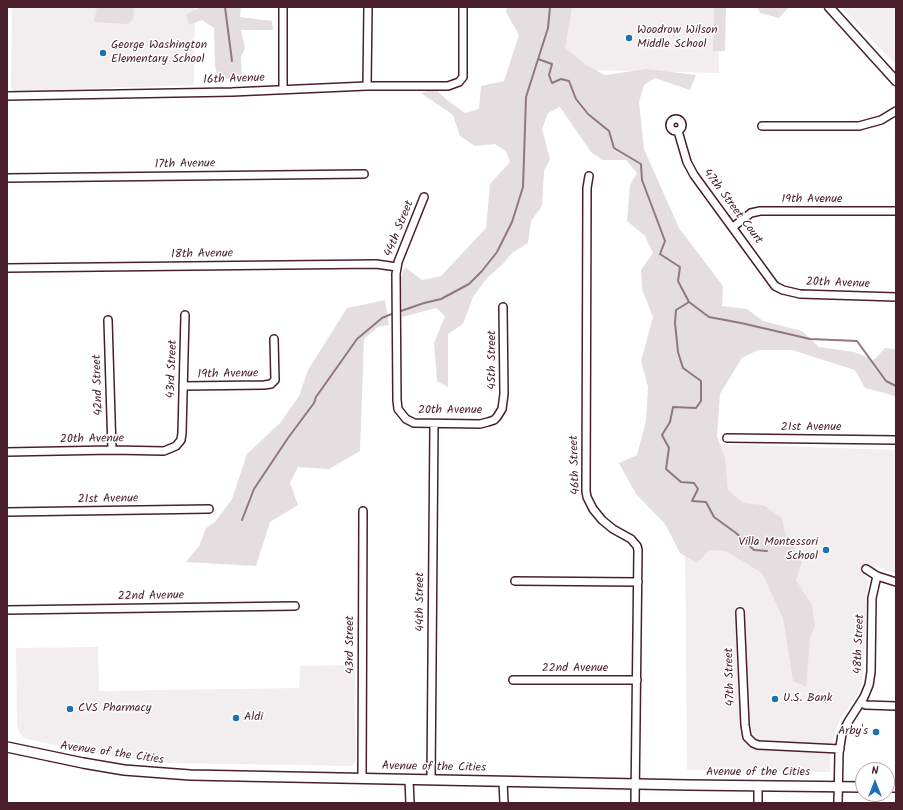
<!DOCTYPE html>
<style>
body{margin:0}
#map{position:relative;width:903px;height:810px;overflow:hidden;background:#fff;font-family:Kalam,sans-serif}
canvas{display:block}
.frame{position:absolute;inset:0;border:8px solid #4a1f2b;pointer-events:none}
.north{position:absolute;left:855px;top:762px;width:40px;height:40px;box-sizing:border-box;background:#fff;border:1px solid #b7a5aa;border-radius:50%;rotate:0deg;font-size:11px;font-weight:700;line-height:16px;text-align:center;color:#4a1f2b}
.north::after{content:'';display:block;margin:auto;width:14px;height:18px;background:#1f6fb2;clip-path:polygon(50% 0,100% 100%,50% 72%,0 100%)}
</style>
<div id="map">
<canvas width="903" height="810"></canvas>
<div class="frame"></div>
<div class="north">N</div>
</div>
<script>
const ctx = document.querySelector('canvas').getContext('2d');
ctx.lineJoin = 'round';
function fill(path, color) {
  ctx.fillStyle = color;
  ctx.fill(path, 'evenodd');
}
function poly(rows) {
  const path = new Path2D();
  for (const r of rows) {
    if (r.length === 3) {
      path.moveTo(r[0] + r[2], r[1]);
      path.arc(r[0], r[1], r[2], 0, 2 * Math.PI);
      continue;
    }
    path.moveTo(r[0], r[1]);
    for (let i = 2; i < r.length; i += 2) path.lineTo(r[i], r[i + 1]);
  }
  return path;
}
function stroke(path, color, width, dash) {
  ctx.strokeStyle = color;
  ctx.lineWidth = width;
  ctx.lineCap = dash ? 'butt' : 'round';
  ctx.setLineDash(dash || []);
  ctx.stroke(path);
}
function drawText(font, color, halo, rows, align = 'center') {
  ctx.font = font + ' Kalam,sans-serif';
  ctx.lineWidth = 3;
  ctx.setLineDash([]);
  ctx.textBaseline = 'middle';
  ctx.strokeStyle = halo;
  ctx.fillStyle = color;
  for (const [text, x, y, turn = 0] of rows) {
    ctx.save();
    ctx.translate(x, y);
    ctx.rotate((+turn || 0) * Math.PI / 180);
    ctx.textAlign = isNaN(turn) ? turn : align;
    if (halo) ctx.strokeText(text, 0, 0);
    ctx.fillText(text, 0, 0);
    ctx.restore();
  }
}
const built = poly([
 [12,7,195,7,194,85,15,91,11,89],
 [541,7,718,7,719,73,541,69],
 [841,7,896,7,896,60,894,63],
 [720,444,896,450,896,567,894,573,876,566,865,575,868,582,863,672,860,691,840,719,833,739,830,755,830,772,687,770,685,534,715,534],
 [98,647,99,691,299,688,300,666,355,665,356,761,351,766,168,763,98,754,27,739,23,737,19,732,17,725,16,648]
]);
const green = poly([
 [97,7,134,7,133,19,128,24,94,22],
 [200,7,241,7,240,17,272,21,273,30,241,30,245,48,241,57,242,78,219,79,215,67,214,28,202,20,189,25,186,15],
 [507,7,572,7,565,48,586,65,605,75,647,69,696,75,690,90,655,78,644,85,639,102,644,149,679,228,723,286,722,306,747,309,763,321,802,331,819,347,854,352,874,360,885,348,896,349,896,398,892,395,865,388,855,370,792,350,758,350,742,358,720,394,717,437,725,458,728,490,743,503,763,505,782,518,785,533,802,562,796,580,812,605,815,626,810,638,806,687,793,681,783,618,762,573,726,551,709,550,697,563,680,553,665,524,636,494,619,463,637,455,646,421,648,387,641,361,653,317,642,289,641,270,653,253,645,236,627,221,630,185,637,173,626,160,602,160,591,152,560,107,548,113,542,129,550,159,544,171,542,206,531,221,528,243,512,253,501,266,487,278,473,297,463,324,448,334,448,387,437,381,434,343,445,316,436,308,402,317,401,277,405,267,422,280,441,276,486,228,490,184,510,162,506,151,495,144,475,146,460,136,453,115,421,93,435,89,447,100,465,113,479,109,481,86,504,81,519,35,506,12],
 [714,7,726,7,725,51,713,51],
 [757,7,789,7,779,18,760,13],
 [385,300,389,325,378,327,364,339,360,451,329,469,298,467,290,483,298,505,270,522,256,566,186,562,199,546,206,528,215,522,232,499,247,454,280,423,299,396,308,370,347,308]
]);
const stream = poly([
 [225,7,232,61],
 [538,59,552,64,549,75,552,83,561,79,569,81,576,99,588,114,609,131,614,148,641,164,642,180,665,241,660,254,680,267,678,281,689,302,709,317,741,323,810,339,857,341,886,381,896,386],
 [689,302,676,310,675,323,678,352,683,368,701,381,701,401,696,408,673,407,670,422,662,435,669,448,666,469,681,482,694,483,698,489,692,501,706,502,714,517,736,533,754,550,767,551],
 [398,312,424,303,441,299,469,284,482,271,497,252,512,222,523,187,526,97,548,28,550,7],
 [242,520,254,489,288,438,314,403,316,397,357,339,382,318,394,313]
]);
const minor = poly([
 [367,86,368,7],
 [283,89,283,7],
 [7,96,232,92,367,86,448,86,459,82,463,77,463,7],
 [676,125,6],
 [762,126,859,126,881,120,896,111],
 [678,131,687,162,694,175,775,286,783,290,800,294,896,297],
 [589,176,587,188,586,491,587,497,593,509,602,520,613,529,631,539,637,546,638,550,635,803],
 [7,178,364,174],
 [424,197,398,262,396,274,397,400,398,409,406,419,414,423,480,424,488,422,494,420,497,417,502,409,504,394,503,307],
 [733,227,751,213,760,211,896,211],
 [7,268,376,264,397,267],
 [108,320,112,450],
 [183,386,264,385,271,384,275,380,274,339],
 [727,438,896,440],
 [7,452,112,450,164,451,176,446,181,440,182,433,185,315],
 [7,512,209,509],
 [866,569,877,576,896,582],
 [515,581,638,582],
 [7,610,295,606],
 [740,612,745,725,747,737,753,743,758,745,840,749],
 [513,680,637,680],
 [861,703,866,705,896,706],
 [362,779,363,511],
 [409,780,410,803],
 [431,780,434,424],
 [503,781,504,803],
 [758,803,758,785],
 [838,803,839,753,842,734,848,722,864,697,869,685,871,672,872,598,877,576]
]);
const tertiary = poly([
 [829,7,896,81]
]);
const secondary = poly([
 [7,747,83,763,124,770,190,775,688,785,863,787],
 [887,787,896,787]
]);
const markers = [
 [629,38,4,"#1f6fb2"],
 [103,53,4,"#1f6fb2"],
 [826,550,4,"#1f6fb2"],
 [775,699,4,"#1f6fb2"],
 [70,709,4,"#1f6fb2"],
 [236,718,4,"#1f6fb2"],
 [876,732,4,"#1f6fb2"]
];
const poiNames = [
 ["Woodrow Wilson",637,31],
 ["Middle School",637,45],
 ["George Washington",111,46],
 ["Elementary School",111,60],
 ["Villa Montessori",818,543,"right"],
 ["School",818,557,"right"],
 ["U.S. Bank",783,699],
 ["CVS Pharmacy",78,709],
 ["Aldi",244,718],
 ["Arby's",868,732,"right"]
];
const streetNames = [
 ["16th Avenue",234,80,-2],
 ["17th Avenue",185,165,-1],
 ["19th Avenue",812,200],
 ["47th Street Court",732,207,53],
 ["44th Street",400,229,-68],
 ["18th Avenue",202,255,-1],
 ["20th Avenue",838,284,2],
 ["45th Street",493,360,-90],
 ["43rd Street",173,369,-88],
 ["19th Avenue",228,375,-1],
 ["42nd Street",99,385,-92],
 ["20th Avenue",450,411],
 ["21st Avenue",811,428],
 ["20th Avenue",92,440,-1],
 ["46th Street",576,465,-92],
 ["21st Avenue",108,500,-1],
 ["22nd Avenue",151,597,-1],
 ["44th Street",421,602,-90],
 ["48th Street",860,644,-88],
 ["43rd Street",351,645,-90],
 ["22nd Avenue",575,669],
 ["47th Street",731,677,-92],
 ["Avenue of the Cities",112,754,8],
 ["Avenue of the Cities",434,768,1],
 ["Avenue of the Cities",758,773]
];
fill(built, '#f2eeef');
fill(green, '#e5dee0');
stroke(stream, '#91787e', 2);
stroke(minor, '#4a1f2b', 10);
stroke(tertiary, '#4a1f2b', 11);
stroke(secondary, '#4a1f2b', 12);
stroke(minor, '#fff', 7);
stroke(tertiary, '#fff', 8);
stroke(secondary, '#fff', 9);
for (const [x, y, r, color] of markers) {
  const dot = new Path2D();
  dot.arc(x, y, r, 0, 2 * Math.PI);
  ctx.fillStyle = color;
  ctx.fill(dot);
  stroke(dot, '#fff', 1.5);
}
drawText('12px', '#4a1f2b', '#fff', poiNames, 'left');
drawText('12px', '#4a1f2b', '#fff', streetNames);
</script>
